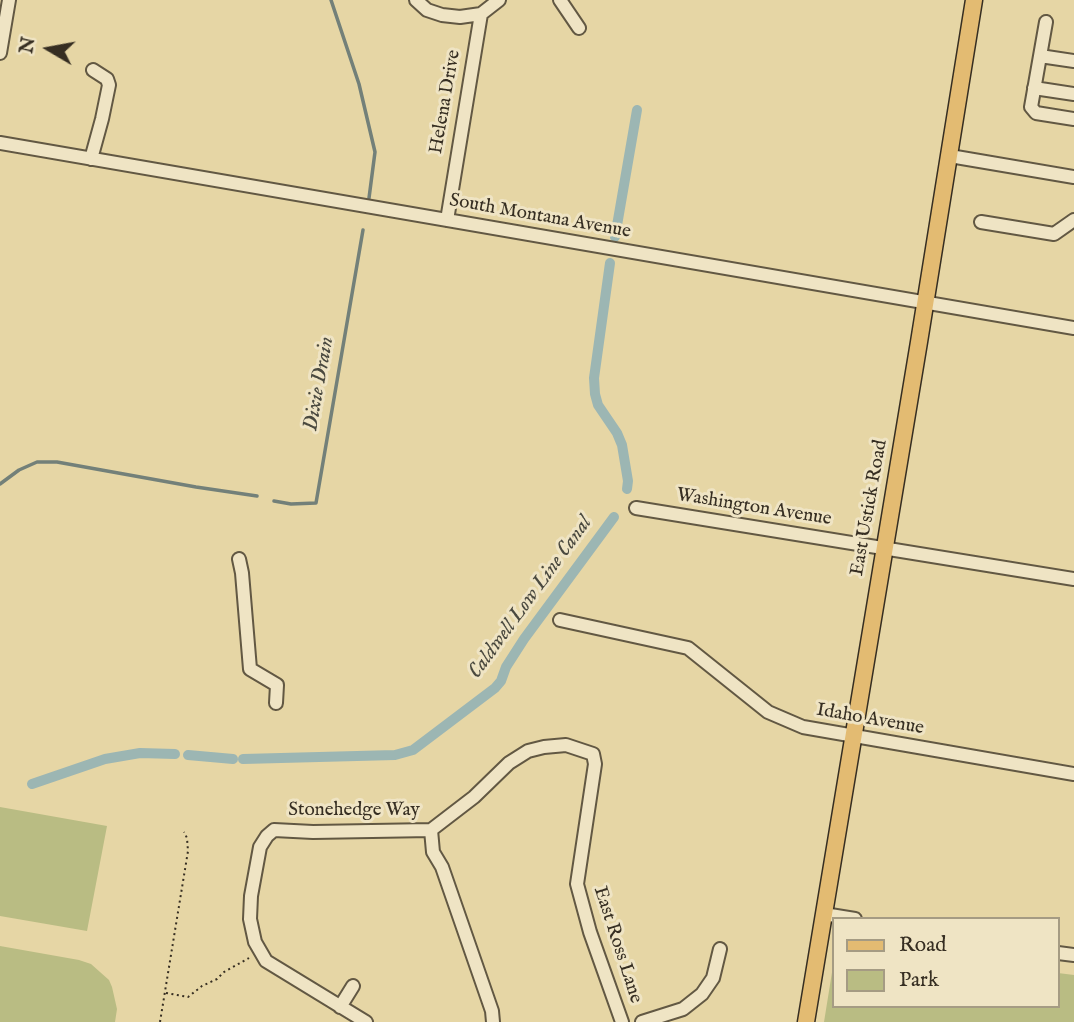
<!DOCTYPE html>
<style>
body{margin:0}
#map{position:relative;width:1074px;height:1022px;overflow:hidden;background:#e6d6a5;font-family:"IM FELL English",serif}
canvas{display:block}
.legend{position:absolute;left:832px;top:917px;width:228px;height:91px;box-sizing:border-box;background:#efe4c4;border:2px solid #a59b83;margin:0;padding:9px 12px;list-style:none;font-size:21px;color:#362e22}
.legend li{display:flex;align-items:center;gap:14px;height:35px}
.legend b{width:35px;border:2px solid #a59b83}
.north{position:absolute;left:14px;top:14px;width:70px;height:70px;-webkit-text-stroke:5px #efe4c4;paint-order:stroke;rotate:280deg;font-size:19px;font-weight:700;line-height:28px;text-align:center;color:#362e22}
.north::after{content:'';display:block;margin:auto;width:24px;height:32px;background:#362e22;clip-path:polygon(50% 0,100% 100%,50% 72%,0 100%)}
</style>
<div id="map">
<canvas width="1074" height="1022"></canvas>
<ul class="legend">
<li><b style="height:9px;background:#e3bb72"></b>Road</li>
<li><b style="height:19px;background:#b9bc83"></b>Park</li>
</ul>
<div class="north">N</div>
</div>
<script>
const ctx = document.querySelector('canvas').getContext('2d');
ctx.lineJoin = 'round';
function fill(path, color) {
  ctx.fillStyle = color;
  ctx.fill(path, 'evenodd');
}
function poly(rows) {
  const path = new Path2D();
  for (const r of rows) {
    path.moveTo(r[0], r[1]);
    for (let i = 2; i < r.length; i += 2) path.lineTo(r[i], r[i + 1]);
  }
  return path;
}
function stroke(path, color, width, dash) {
  ctx.strokeStyle = color;
  ctx.lineWidth = width;
  ctx.lineCap = dash ? 'butt' : 'round';
  ctx.setLineDash(dash || []);
  ctx.stroke(path);
}
function drawText(font, color, halo, rows, align = 'center') {
  ctx.font = font + ' "IM FELL English",serif';
  ctx.lineWidth = 6;
  ctx.setLineDash([]);
  ctx.textBaseline = 'middle';
  ctx.strokeStyle = halo;
  ctx.fillStyle = color;
  for (const [text, x, y, turn = 0] of rows) {
    ctx.save();
    ctx.translate(x, y);
    ctx.rotate((+turn || 0) * Math.PI / 180);
    ctx.textAlign = isNaN(turn) ? turn : align;
    if (halo) ctx.strokeText(text, 0, 0);
    ctx.fillText(text, 0, 0);
    ctx.restore();
  }
}
const green = poly([
 [0,807,107,826,87,931,0,916],
 [0,946,79,960,91,964,109,980,112,987,117,1009,115,1022,0,1022],
 [834,960,834,1006,1058,1006,1058,973,1074,975,1074,1022,824,1022]
]);
const stream = poly([
 [331,0,359,84,375,152,369,198],
 [0,484,19,470,37,462,57,462,196,487,257,496],
 [274,501,291,504,316,503,363,230]
]);
const canal = poly([
 [615,237,637,110],
 [610,263,594,378,595,394,598,405,617,433,622,445,628,481,627,489],
 [188,755,233,759],
 [243,759,395,755,413,750,495,688,501,681,506,667,524,639,614,517],
 [32,784,105,759,140,753,175,754]
]);
const path = poly([
 [166,993,188,997,202,986,217,979,224,972,249,958],
 [160,1022,188,851,187,838,184,832]
]);
const minor = poly([
 [416,0,427,10,442,15,460,17,481,14],
 [560,0,579,28],
 [0,53,9,0],
 [1040,56,1046,22],
 [1074,61,1040,56,1031,107,1036,113,1074,119],
 [1034,88,1074,94],
 [0,143,1074,328],
 [950,156,1074,177],
 [91,159,102,119,109,85,107,79,93,70],
 [447,220,481,14,499,0],
 [981,222,1054,234,1074,220],
 [636,508,1074,579],
 [239,559,242,573,250,669,277,685,276,703],
 [560,620,688,648,768,712,803,727,1074,774],
 [431,830,433,852,442,867,492,1011,493,1022],
 [824,914,855,919],
 [1058,953,1074,955],
 [340,1007,353,986],
 [366,1022,266,961,255,942,250,919,251,896,260,847,267,836,274,830,313,832,431,830,474,797,509,763,528,751,544,747,566,745,593,754,595,764,577,884,590,932,622,1022],
 [642,1022,683,1009,702,994,713,978,720,949]
]);
const major = poly([
 [806,1022,919,342,974,0]
]);
const streetNames = [
 ["Helena Drive",446,102,-80],
 ["South Montana Avenue",540,217,10],
 ["Washington Avenue",754,508,9],
 ["East Ustick Road",870,508,-80],
 ["Idaho Avenue",870,720,10],
 ["Stonehedge Way",354,811],
 ["East Ross Lane",617,945,72]
];
const waterNames = [
 ["Dixie Drain",320,384,-80],
 ["Caldwell Low Line Canal",531,598,-54]
];
fill(green, '#b9bc83');
stroke(stream, '#738079', 3.5);
stroke(canal, '#9cb6b3', 10);
stroke(minor, '#625843', 16);
stroke(major, '#362e22', 19);
stroke(path, '#362e22', 2, [2, 3.5]);
stroke(minor, '#efe4c4', 12);
stroke(major, '#e3bb72', 16);
drawText('19px', '#362e22', '#efe4c4', streetNames);
drawText('italic 21px', '#4a493f', '#efe4c4', waterNames);
</script>
